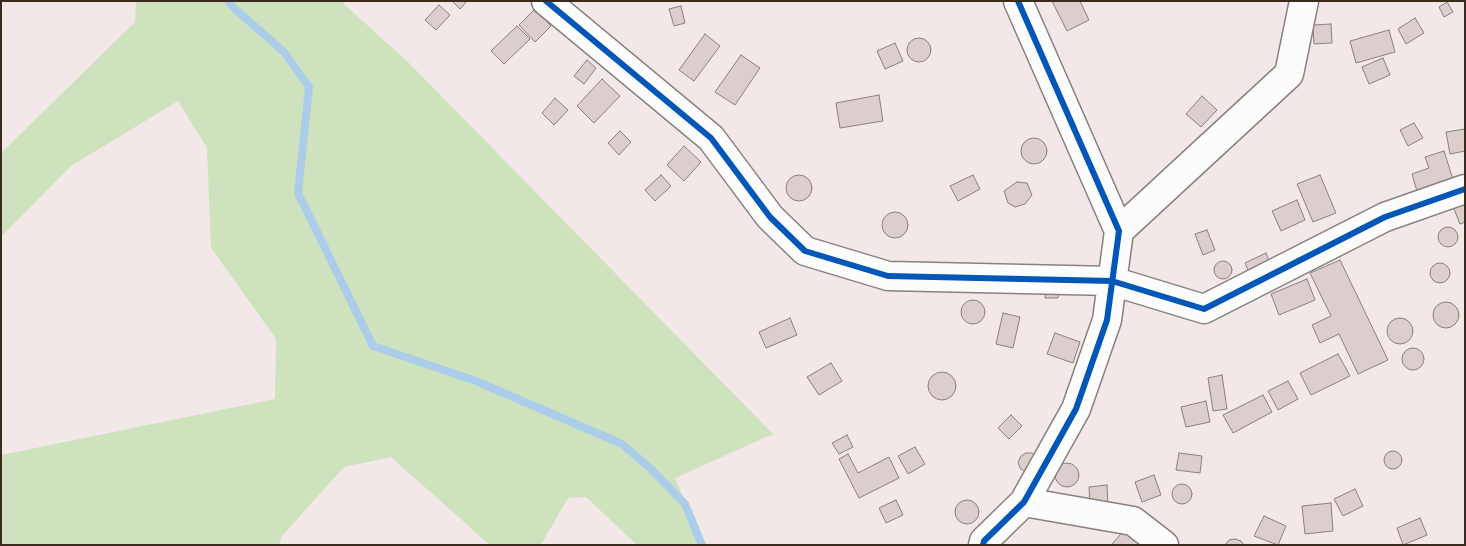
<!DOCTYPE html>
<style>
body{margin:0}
#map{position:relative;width:1466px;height:546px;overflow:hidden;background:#f2e8e8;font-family:"Patrick Hand",sans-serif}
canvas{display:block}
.frame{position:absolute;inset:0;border:2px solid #3b2a1e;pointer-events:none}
</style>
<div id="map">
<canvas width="1466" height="546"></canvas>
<div class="frame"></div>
</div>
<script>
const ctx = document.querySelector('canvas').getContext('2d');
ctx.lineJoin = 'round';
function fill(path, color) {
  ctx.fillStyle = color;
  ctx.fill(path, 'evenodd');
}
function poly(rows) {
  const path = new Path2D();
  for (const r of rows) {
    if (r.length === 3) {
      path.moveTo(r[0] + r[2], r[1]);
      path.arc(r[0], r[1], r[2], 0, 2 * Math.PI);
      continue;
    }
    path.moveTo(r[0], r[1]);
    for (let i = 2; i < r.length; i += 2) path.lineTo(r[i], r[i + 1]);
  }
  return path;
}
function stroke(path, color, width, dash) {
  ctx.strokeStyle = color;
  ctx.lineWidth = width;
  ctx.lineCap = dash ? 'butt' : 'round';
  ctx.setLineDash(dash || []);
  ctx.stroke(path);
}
const green = poly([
 [136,1,345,1,344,4,408,62,773,434,675,478,704,545,637,545,586,497,568,498,542,543,536,545,490,545,391,457,344,467,282,536,279,545,1,545,1,455,275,399,276,339,211,248,207,148,178,101,71,166,1,237,1,153,135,22]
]);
const stream = poly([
 [228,1,234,8,284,52,309,87,298,193,373,346,476,381,622,444,651,469,685,504,702,545]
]);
const building = poly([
 [452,1,467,1,460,9,452,1],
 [1052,1,1080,1,1089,20,1067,31,1052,1],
 [1447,2,1453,12,1444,17,1439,7,1447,2],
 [439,5,450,15,436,30,425,20,439,5],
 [681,6,685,23,674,26,669,9,681,6],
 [535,9,551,26,535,42,519,25,535,9],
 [1415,18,1424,33,1406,44,1398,29,1415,18],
 [1331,24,1332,43,1314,44,1313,25,1331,24],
 [517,26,530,39,504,64,491,51,517,26],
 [1389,30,1395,52,1356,63,1350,41,1389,30],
 [705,34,720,46,694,81,679,70,705,34],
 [919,50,12],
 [895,43,903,61,885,69,877,51,895,43],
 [741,55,760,68,735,105,715,92,741,55],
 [1383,58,1390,75,1369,84,1362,67,1383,58],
 [587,60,596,68,584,84,574,76,587,60],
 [602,79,620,96,594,123,577,106,602,79],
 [879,95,883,121,840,128,836,103,879,95],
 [1202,96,1217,110,1201,127,1186,114,1202,96],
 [555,98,568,110,554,125,542,113,555,98],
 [1414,123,1423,138,1408,146,1400,130,1414,123],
 [1465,129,1465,151,1450,154,1446,132,1465,129],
 [620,131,631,142,619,155,608,143,620,131],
 [1034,151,13],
 [684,146,701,162,684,181,667,165,684,146],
 [1444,151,1455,186,1419,198,1412,174,1429,168,1425,157,1444,151],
 [799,188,13],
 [661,175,671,186,655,201,645,190,661,175],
 [973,175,980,189,958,201,950,186,973,175],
 [1320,175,1336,213,1313,222,1297,184,1320,175],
 [1017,182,1027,183,1032,195,1025,204,1015,207,1008,203,1004,191,1017,182],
 [1465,199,1465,222,1460,224,1452,204,1465,199],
 [1297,200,1305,220,1281,231,1272,211,1297,200],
 [895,225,13],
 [1448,237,10],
 [1207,230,1215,250,1203,255,1195,234,1207,230],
 [1266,253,1272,268,1251,277,1245,263,1266,253],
 [1340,260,1388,360,1358,374,1339,334,1320,343,1312,325,1331,316,1310,273,1340,260],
 [1223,270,9],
 [1440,273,10],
 [1307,279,1315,300,1279,315,1271,294,1307,279],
 [1046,283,1059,284,1058,298,1045,298,1046,283],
 [973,312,12],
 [1446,315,13],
 [1003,313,1020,317,1013,348,996,344,1003,313],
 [790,318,797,335,766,348,759,332,790,318],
 [1400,331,13],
 [1055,333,1080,342,1073,363,1047,354,1055,333],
 [1413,359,11],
 [1338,354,1350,376,1311,395,1300,373,1338,354],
 [831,363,842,381,819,395,807,377,831,363],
 [942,386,14],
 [1222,375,1227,409,1213,411,1208,378,1222,375],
 [1288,381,1298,399,1278,410,1268,391,1288,381],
 [1263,395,1272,412,1233,433,1223,415,1263,395],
 [1206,401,1210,422,1186,427,1181,407,1206,401],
 [1011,415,1022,426,1009,439,998,428,1011,415],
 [847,435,853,447,839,454,832,443,847,435],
 [915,447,925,464,908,474,898,456,915,447],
 [1393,460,9],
 [1026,453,1032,453,1037,457,1031,472,1025,472,1020,468,1018,462,1021,456,1026,453],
 [1179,453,1202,456,1200,473,1176,470,1179,453],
 [848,454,858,473,889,457,899,478,859,498,839,459,848,454],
 [1067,475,12],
 [1154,475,1161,495,1142,502,1135,482,1154,475],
 [1182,494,10],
 [1107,485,1108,506,1090,508,1089,487,1107,485],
 [1355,489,1363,506,1343,516,1334,499,1355,489],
 [896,500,903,515,886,523,879,508,896,500],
 [967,512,12],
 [1331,503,1333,531,1305,534,1302,506,1331,503],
 [1264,516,1286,526,1278,545,1254,536,1264,516],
 [1420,518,1427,535,1403,545,1397,528,1420,518],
 [1128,526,1143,541,1139,545,1113,545,1112,544,1128,526],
 [1235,539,1241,541,1244,545,1225,545,1229,540,1235,539]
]);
const minor = poly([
 [546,1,711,138,770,217,805,251,888,276,1112,281,1204,309,1385,217,1465,189],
 [1119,231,1289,74,1304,1],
 [1024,502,1133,521,1164,545],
 [983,545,984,541,1024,502,1076,409,1107,320,1119,231,1018,1]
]);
const cycleway = poly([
 [546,1,711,138,770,217,805,251,888,276,1112,281,1204,309,1385,217,1465,189],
 [983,545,984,541,1024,502,1076,409,1107,320,1119,231,1018,1]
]);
fill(green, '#cfe2be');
stroke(stream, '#abcde9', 8);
fill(building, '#ddcece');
stroke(building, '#88817e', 1);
stroke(minor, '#88817e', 31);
stroke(minor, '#fdfcfc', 28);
stroke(cycleway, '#0057b8', 6);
</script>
